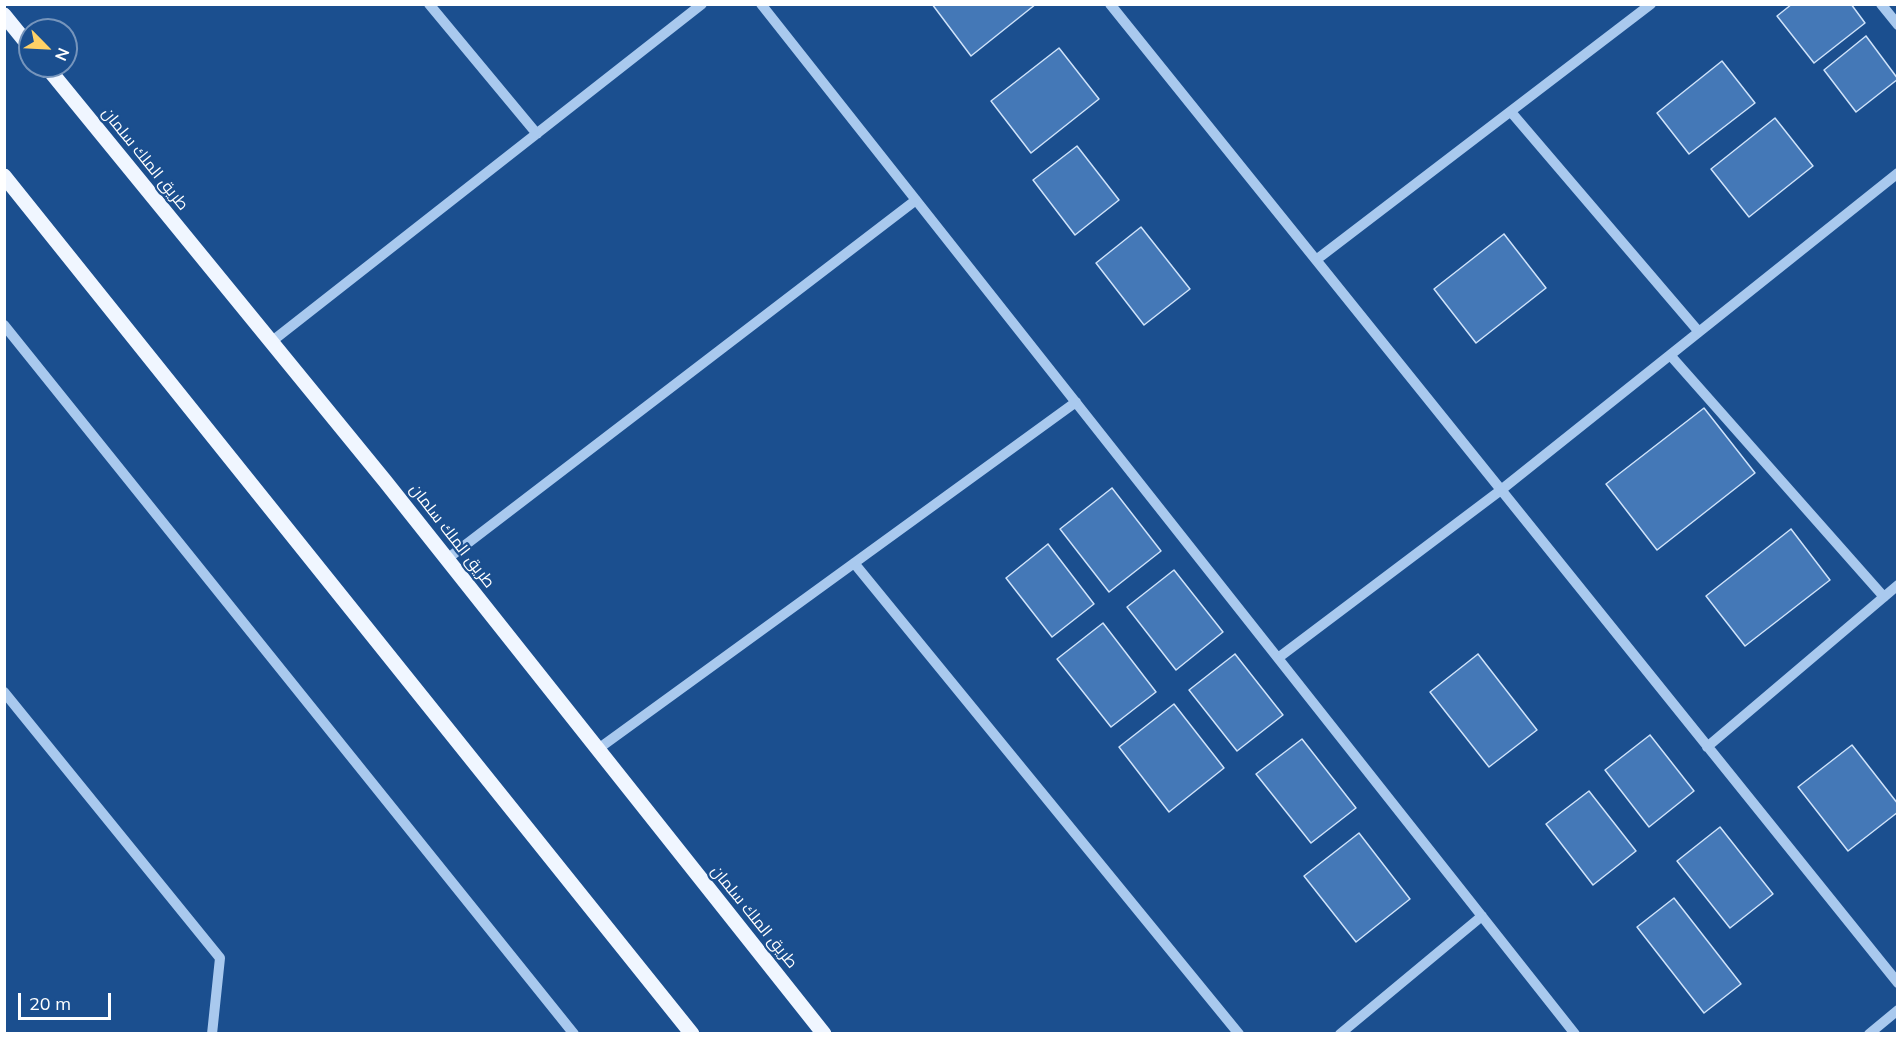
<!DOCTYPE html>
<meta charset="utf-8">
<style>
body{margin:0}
#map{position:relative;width:1902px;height:1038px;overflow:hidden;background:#1b4f8f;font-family:Mulish,sans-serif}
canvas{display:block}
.frame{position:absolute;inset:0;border:6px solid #fff;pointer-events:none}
.north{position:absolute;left:18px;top:18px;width:60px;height:60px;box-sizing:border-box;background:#1b4f8f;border:2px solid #7695bc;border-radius:50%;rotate:114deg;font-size:16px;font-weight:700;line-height:24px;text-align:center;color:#fff}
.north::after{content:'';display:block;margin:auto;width:21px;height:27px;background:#ffd166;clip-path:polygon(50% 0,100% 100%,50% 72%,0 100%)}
.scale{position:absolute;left:18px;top:993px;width:93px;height:27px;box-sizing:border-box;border:3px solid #fff;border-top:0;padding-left:8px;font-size:18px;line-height:21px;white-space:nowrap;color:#fff;-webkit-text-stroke:4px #1b4f8f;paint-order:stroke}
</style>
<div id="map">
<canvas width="1902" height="1038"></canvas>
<div class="frame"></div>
<div class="north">N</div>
<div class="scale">20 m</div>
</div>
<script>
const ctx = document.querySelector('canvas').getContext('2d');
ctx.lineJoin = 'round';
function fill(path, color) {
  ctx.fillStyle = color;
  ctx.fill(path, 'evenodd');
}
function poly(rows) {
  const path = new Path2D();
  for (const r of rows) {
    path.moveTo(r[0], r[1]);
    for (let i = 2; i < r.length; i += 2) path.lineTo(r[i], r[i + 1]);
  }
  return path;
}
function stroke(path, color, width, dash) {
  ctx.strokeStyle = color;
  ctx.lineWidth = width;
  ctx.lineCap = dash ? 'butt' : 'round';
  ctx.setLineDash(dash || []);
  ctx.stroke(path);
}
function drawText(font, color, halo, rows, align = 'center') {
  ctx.font = font + ' Mulish,Cairo,sans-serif';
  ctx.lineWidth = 4.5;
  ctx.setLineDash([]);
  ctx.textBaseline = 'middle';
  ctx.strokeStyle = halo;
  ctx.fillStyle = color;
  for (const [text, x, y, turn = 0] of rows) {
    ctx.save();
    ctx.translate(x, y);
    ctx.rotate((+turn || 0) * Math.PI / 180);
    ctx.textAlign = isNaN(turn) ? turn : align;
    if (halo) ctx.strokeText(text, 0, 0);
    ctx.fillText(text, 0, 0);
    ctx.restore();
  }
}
const building = poly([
 [932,4,1036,4,971,56,932,4],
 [1792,4,1851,4,1865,23,1814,63,1777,16,1792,4],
 [1866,36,1898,79,1856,112,1824,70,1866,36],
 [1059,48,1099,99,1031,153,991,101,1059,48],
 [1722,61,1755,103,1689,154,1657,113,1722,61],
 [1775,118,1813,166,1749,217,1711,169,1775,118],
 [1077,146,1119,200,1075,235,1033,180,1077,146],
 [1141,227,1190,289,1144,325,1096,263,1141,227],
 [1504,234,1546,288,1476,343,1434,289,1504,234],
 [1704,408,1755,473,1657,550,1606,484,1704,408],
 [1112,488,1161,551,1109,592,1060,529,1112,488],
 [1791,529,1830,580,1745,646,1706,596,1791,529],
 [1048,544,1094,604,1052,637,1006,578,1048,544],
 [1174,570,1223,632,1176,670,1127,607,1174,570],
 [1103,623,1156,692,1111,727,1057,659,1103,623],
 [1235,654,1283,715,1237,751,1189,690,1235,654],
 [1478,654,1537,730,1489,767,1430,692,1478,654],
 [1174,704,1224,768,1169,812,1119,747,1174,704],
 [1650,735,1694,791,1649,827,1605,770,1650,735],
 [1302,739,1356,808,1311,843,1256,774,1302,739],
 [1852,745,1898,804,1898,812,1848,851,1798,787,1852,745],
 [1589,791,1636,851,1593,885,1546,824,1589,791],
 [1720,827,1773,894,1730,928,1677,861,1720,827],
 [1359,833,1410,899,1356,942,1304,876,1359,833],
 [1674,898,1741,984,1704,1013,1637,927,1674,898]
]);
const minor = poly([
 [429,4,537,134],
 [761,4,1575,1034],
 [1110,4,1898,983],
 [1881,4,1898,25],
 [1511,112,1699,332],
 [1316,260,1651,4],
 [4,325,574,1034],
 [271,342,702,4],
 [1670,355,1884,597],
 [447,559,916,200],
 [854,563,1239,1034],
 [1278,658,1501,490,1898,173],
 [4,692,220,958,212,1034],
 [1707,747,1898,585],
 [598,749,1076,402],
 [1340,1034,1482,916],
 [1869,1034,1898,1010]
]);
const major = poly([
 [4,15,30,47],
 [46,66,385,481,824,1034],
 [4,176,692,1034]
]);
const streetNames = [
 ["طريق الملك سلمان",145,159,51],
 ["طريق الملك سلمان",452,536,52],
 ["طريق الملك سلمان",754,917,51]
];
fill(building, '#4478b7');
stroke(building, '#cfe3fa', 1.5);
stroke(minor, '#a9c9ee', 10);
stroke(major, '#f0f6ff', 15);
drawText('16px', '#fff', '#1b4f8f', streetNames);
</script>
